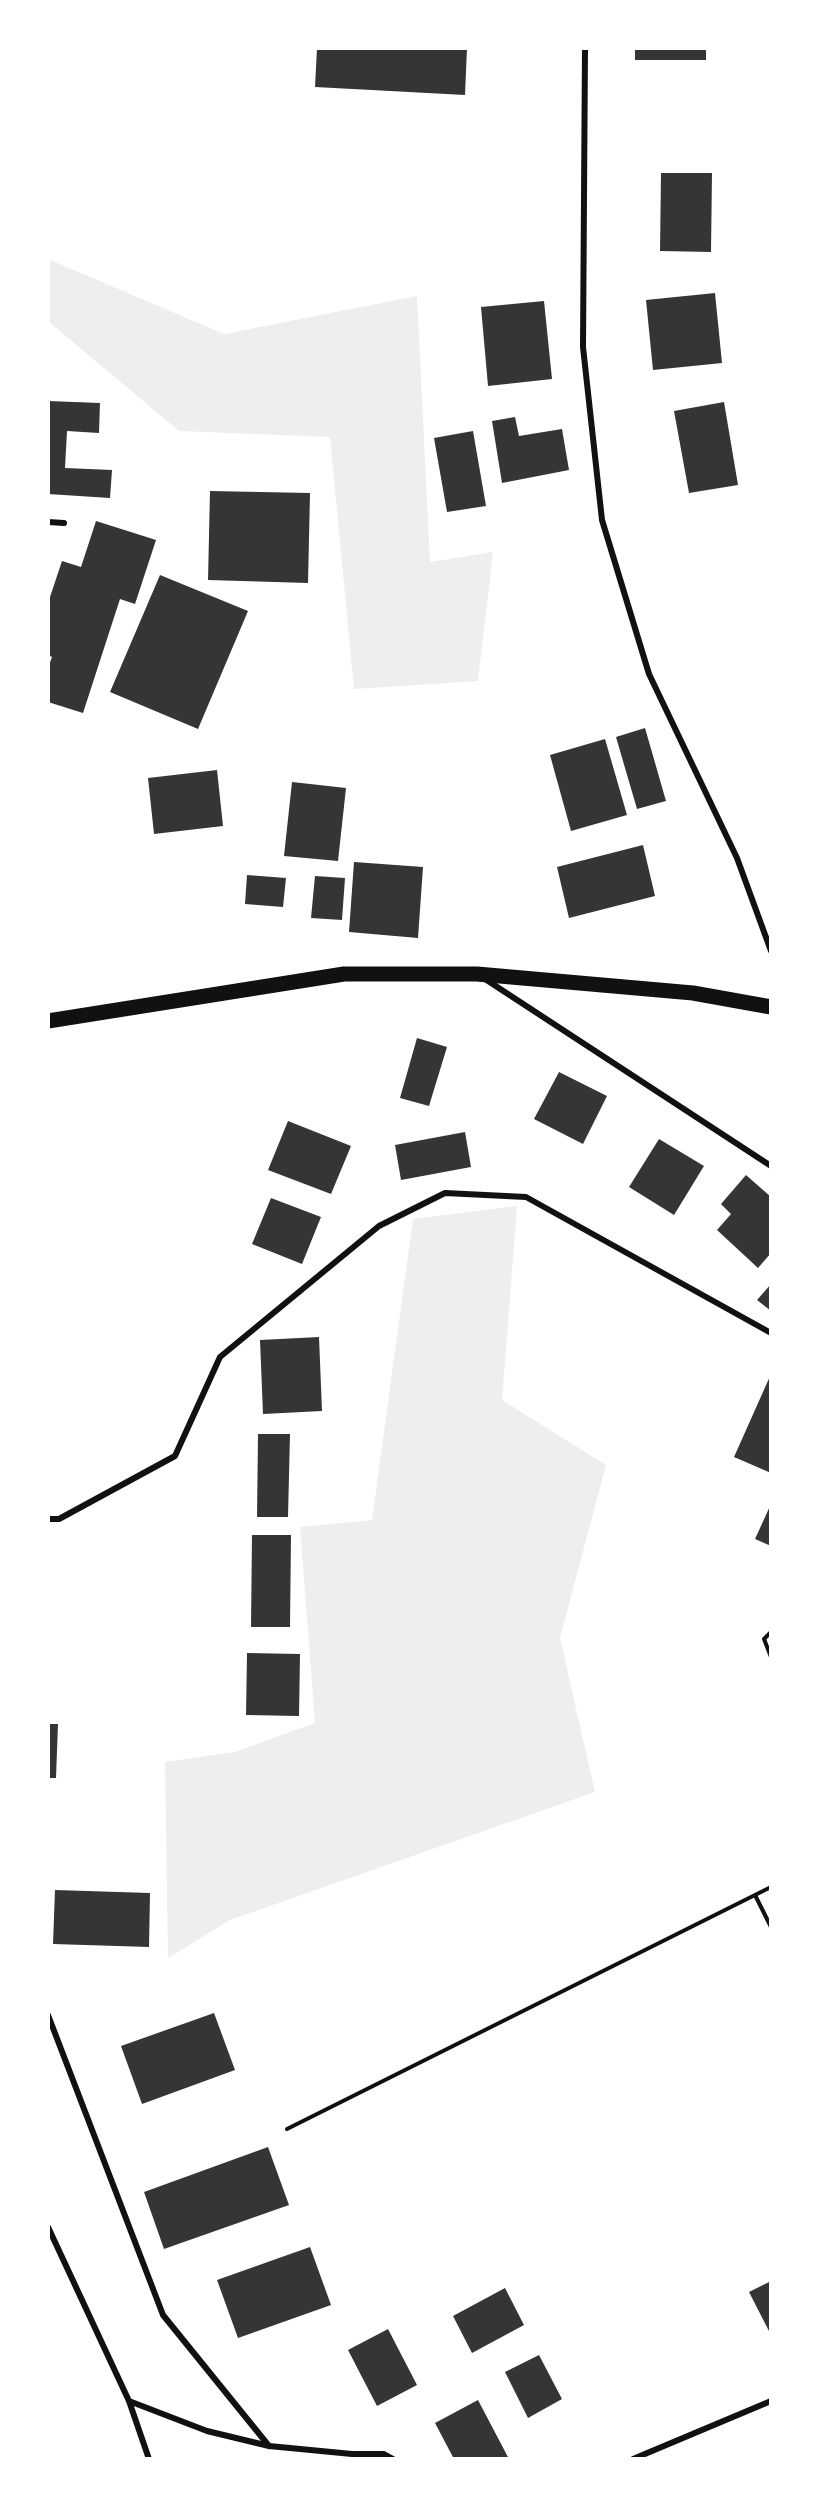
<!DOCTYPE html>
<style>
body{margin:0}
#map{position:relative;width:819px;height:2507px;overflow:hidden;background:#fff;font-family:Barlow,sans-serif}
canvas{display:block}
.frame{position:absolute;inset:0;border:50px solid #fff;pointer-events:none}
</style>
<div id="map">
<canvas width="819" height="2507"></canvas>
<div class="frame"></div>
</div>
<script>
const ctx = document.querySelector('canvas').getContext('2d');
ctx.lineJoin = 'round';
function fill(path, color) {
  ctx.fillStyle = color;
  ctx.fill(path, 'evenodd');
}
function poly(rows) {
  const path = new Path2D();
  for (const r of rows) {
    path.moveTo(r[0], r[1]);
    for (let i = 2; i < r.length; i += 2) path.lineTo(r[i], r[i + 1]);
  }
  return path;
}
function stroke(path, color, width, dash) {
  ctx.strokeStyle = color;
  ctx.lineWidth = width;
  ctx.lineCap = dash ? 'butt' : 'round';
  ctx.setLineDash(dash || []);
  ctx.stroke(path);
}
const green = poly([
 [48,259,224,334,417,296,430,562,493,552,478,681,354,689,330,437,179,431,48,321],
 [517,1206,502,1400,606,1465,560,1638,595,1792,230,1920,168,1958,165,1762,235,1752,315,1723,300,1527,372,1520,413,1219]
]);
const building = poly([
 [317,48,467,48,465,95,315,87],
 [635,48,706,48,706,60,635,60],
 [661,173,712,173,711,252,660,251],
 [715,293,722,363,653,370,646,300],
 [544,301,552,379,488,386,481,307],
 [48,401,100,403,99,433,67,431,65,468,112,470,110,498,48,494],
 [724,402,738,485,689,493,674,411],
 [515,417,519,436,562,429,569,470,502,483,492,421],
 [473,431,486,506,447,512,434,438],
 [210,491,310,493,308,583,208,580],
 [96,521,156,540,135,604,120,599,83,713,48,702,48,668,52,657,48,655,48,603,62,561,81,567],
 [160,575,248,611,198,729,110,692],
 [645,728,666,801,637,809,616,737],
 [605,739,627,815,571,831,550,755],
 [217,770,223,826,154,834,148,778],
 [292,782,346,788,338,861,284,856],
 [643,845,655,896,569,918,557,867],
 [354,862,423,867,418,938,349,932],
 [247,875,286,878,283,907,245,904],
 [315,876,345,878,342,920,311,918],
 [417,1038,447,1047,429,1106,400,1098],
 [559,1072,607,1096,583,1144,534,1119],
 [288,1121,351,1146,331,1194,268,1170],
 [465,1132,471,1167,401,1180,395,1145],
 [659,1139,704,1166,674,1215,629,1187],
 [746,1175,771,1197,771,1253,758,1268,717,1230,731,1214,721,1204],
 [271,1198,321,1217,302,1264,252,1244],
 [771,1284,771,1311,757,1300],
 [319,1337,322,1411,263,1414,260,1340],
 [771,1374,771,1473,734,1457],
 [258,1434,290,1434,288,1517,257,1517],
 [771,1504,771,1546,755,1539],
 [252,1535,291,1535,290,1627,251,1627],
 [247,1653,300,1654,299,1716,246,1715],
 [48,1724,58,1724,56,1778,48,1778],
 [55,1890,150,1893,149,1947,53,1944],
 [214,2013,235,2070,142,2104,121,2046],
 [268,2147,289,2205,164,2249,144,2192],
 [310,2247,331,2305,238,2338,217,2280],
 [771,2281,771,2335,749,2292],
 [505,2288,524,2325,472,2353,453,2316],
 [388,2329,417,2385,377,2406,348,2350],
 [539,2355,562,2399,528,2418,505,2372],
 [478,2400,509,2459,454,2459,435,2423]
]);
const path = poly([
 [771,1632,764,1639,771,1657],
 [755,1895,771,1927],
 [287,2129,771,1887]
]);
const minor = poly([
 [585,48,583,347,602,520,649,674,737,858,771,951],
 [48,522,64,523],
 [485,979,771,1166],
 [48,1519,59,1519,175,1456,220,1357,379,1226,445,1193,526,1197,771,1333],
 [48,2015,163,2315,269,2446],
 [48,2227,129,2401,149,2459],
 [129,2401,207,2431,269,2446,352,2454,384,2454,393,2459],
 [633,2459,771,2401]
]);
const primary = poly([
 [48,1021,344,974,477,974,693,993,771,1007]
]);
fill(green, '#eee');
fill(building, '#353535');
stroke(path, '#111', 4);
stroke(minor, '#111', 6);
stroke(primary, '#111', 15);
</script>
